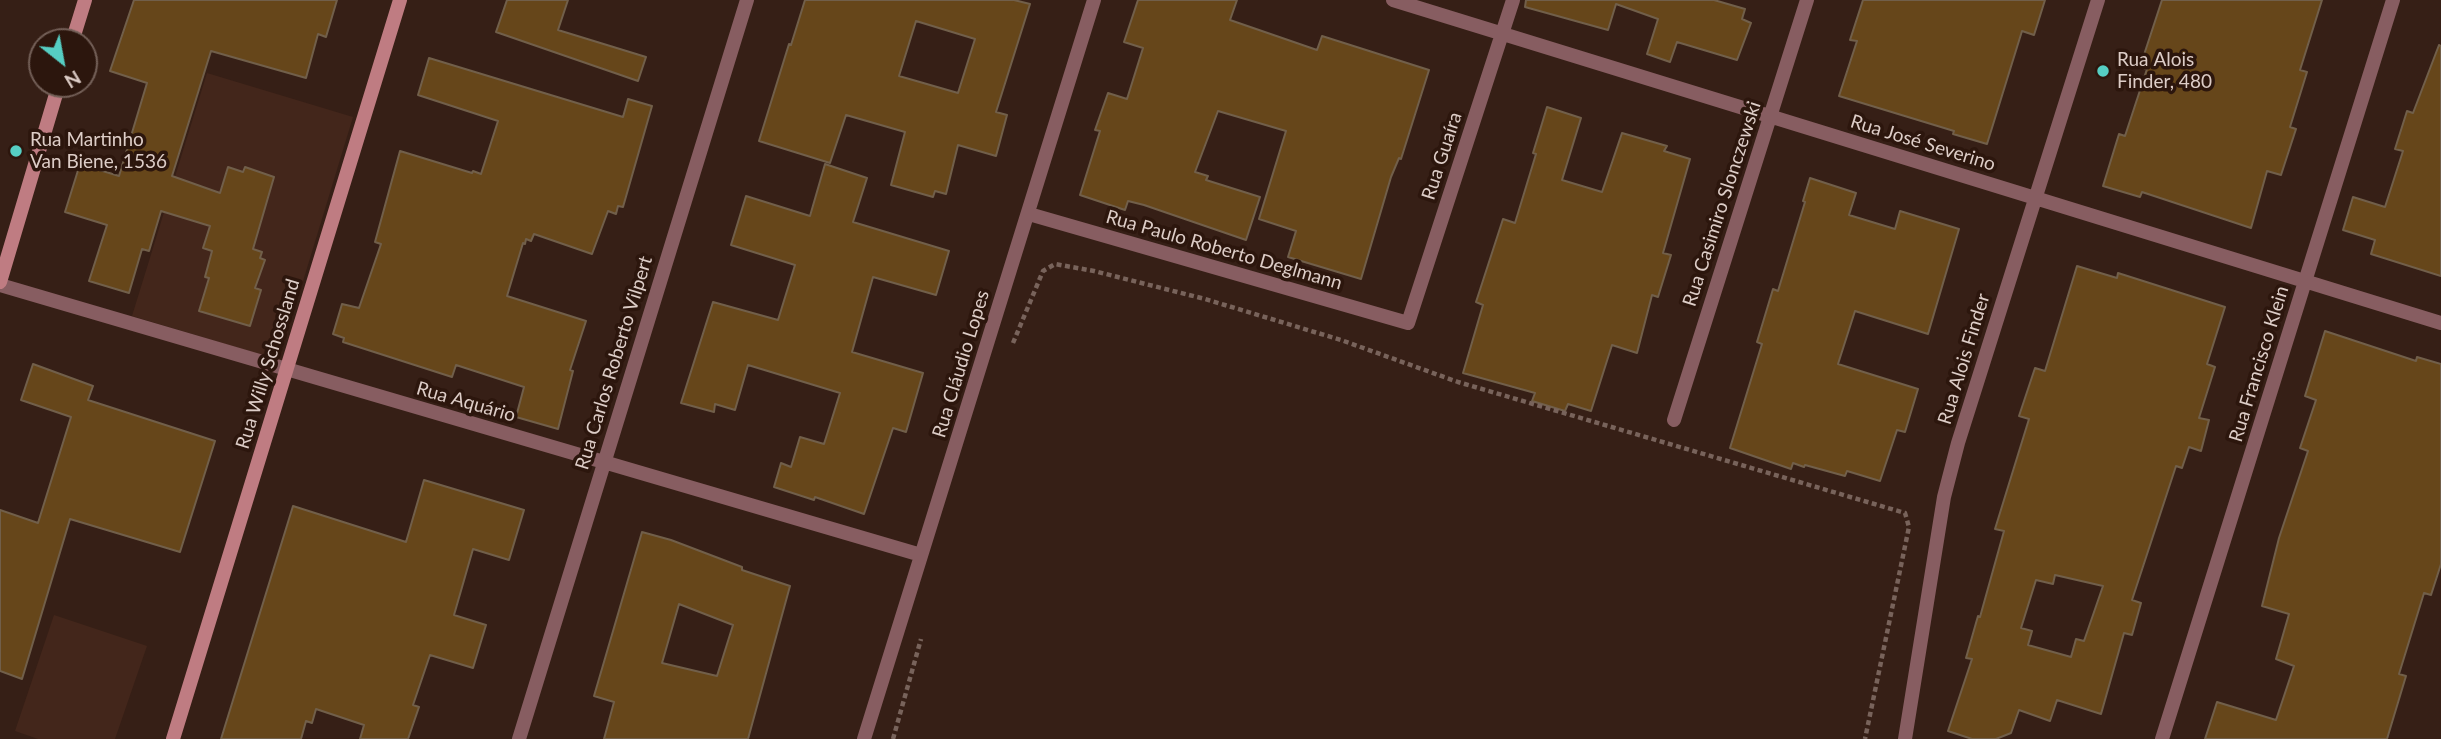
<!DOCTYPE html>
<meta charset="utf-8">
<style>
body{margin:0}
#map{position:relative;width:2441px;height:739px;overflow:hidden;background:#361f16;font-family:Lato,sans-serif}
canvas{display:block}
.north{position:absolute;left:28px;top:28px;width:70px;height:70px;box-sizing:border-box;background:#2c160d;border:2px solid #735f57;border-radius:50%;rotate:149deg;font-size:19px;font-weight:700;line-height:28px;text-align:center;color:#ddcdc7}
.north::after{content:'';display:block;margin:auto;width:24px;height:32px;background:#56cec3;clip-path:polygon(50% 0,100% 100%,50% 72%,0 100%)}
</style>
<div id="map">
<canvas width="2441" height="739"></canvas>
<div class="north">N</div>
</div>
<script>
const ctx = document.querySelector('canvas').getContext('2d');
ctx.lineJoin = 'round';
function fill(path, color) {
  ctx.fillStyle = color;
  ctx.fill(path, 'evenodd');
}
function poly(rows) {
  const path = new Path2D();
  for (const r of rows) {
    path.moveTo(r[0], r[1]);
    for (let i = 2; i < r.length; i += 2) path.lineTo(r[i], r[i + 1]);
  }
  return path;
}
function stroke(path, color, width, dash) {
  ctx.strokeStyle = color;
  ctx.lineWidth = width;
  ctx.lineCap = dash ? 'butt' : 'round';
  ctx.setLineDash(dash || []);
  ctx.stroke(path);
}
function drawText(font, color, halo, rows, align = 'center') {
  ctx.font = font + ' Lato,sans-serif';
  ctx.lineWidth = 7;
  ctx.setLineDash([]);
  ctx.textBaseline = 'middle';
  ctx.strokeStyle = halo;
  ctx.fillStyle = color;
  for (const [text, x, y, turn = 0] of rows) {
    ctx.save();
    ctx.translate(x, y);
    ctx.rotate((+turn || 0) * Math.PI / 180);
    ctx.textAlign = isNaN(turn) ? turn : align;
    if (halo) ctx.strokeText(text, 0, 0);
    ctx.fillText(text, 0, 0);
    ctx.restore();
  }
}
const built = poly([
 [207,73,353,117,279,360,132,316],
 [54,615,147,646,115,739,38,739,15,731]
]);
const building = poly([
 [134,0,337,0,326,37,318,34,306,78,211,51,172,176,220,193,228,167,243,172,245,167,274,177,253,249,262,252,260,258,265,260,255,288,261,290,250,326,199,311,209,278,205,277,212,251,203,248,210,226,161,211,149,251,142,249,129,293,89,281,107,225,65,212,80,164,119,176,147,83,110,71,134,0],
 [507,0,568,0,558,30,646,57,638,81,496,32,507,0],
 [805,0,1014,0,1030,4,996,112,1007,115,996,156,958,145,946,194,935,191,933,197,891,185,905,132,846,115,830,163,759,141,789,44,791,45,805,0],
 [916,21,975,39,958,93,899,76,916,21],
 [1138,0,1237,0,1230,20,1317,50,1322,36,1429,70,1401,159,1399,158,1391,177,1361,279,1288,257,1296,231,1259,219,1286,131,1218,111,1195,172,1208,176,1206,180,1260,197,1246,240,1144,205,1128,201,1125,210,1080,195,1100,131,1095,130,1108,93,1127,99,1143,48,1124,42,1138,0],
 [1526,0,1714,0,1745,9,1742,19,1751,23,1737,60,1677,42,1670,62,1647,54,1658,19,1616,4,1608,30,1525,7,1526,0],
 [1863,0,2045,0,2034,35,2022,31,1987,144,1953,134,1954,131,1839,96,1857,41,1850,40,1863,0],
 [2162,0,2322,0,2300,70,2307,72,2290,127,2296,129,2281,175,2267,171,2251,228,2142,192,2140,197,2103,186,2119,134,2125,136,2147,69,2140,67,2162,0],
 [2439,45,2441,46,2441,276,2371,254,2375,240,2343,230,2353,197,2385,207,2403,151,2395,149,2407,111,2413,113,2439,45],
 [429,58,623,117,628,99,652,106,623,207,618,206,616,214,608,211,592,254,534,234,531,241,526,239,525,244,523,243,507,296,586,321,570,370,573,371,558,429,516,417,524,387,456,365,452,377,343,342,344,338,333,334,342,304,359,308,381,244,375,242,400,151,472,173,473,171,481,174,498,121,418,95,429,58],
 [1547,107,1581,118,1562,180,1602,192,1622,133,1667,146,1664,151,1690,159,1663,253,1671,255,1658,297,1652,295,1637,353,1612,345,1591,411,1568,404,1565,411,1532,401,1535,393,1463,373,1483,305,1476,302,1503,219,1515,223,1536,154,1533,153,1547,107],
 [825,164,867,178,853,222,949,251,936,295,873,277,852,352,923,373,906,432,893,428,864,514,815,497,814,500,774,487,781,463,791,467,800,437,824,444,840,393,748,365,735,410,715,404,714,412,681,403,713,302,778,320,795,265,731,245,746,196,810,216,825,164],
 [1810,178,1856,193,1849,215,1895,229,1900,211,1959,229,1928,334,1855,311,1838,364,1918,389,1905,432,1897,430,1880,481,1847,471,1845,476,1805,465,1804,467,1793,463,1791,469,1730,448,1762,344,1757,342,1773,289,1778,291,1805,202,1803,201,1810,178],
 [2077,266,2117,278,2118,273,2225,307,2207,364,2215,367,2199,418,2209,420,2201,451,2189,447,2182,468,2176,466,2132,600,2141,603,2132,635,2124,633,2101,714,2057,700,2050,721,2019,710,2011,733,1996,739,1972,739,1948,731,1972,659,1966,658,1978,616,1980,617,2004,531,1995,529,2029,419,2019,416,2035,368,2045,371,2077,266],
 [2055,575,2103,586,2084,641,2076,639,2071,657,2028,645,2032,631,2021,628,2036,580,2053,584,2055,575],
 [2325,331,2416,361,2417,357,2441,364,2441,564,2431,595,2424,593,2399,674,2406,676,2387,739,2205,739,2217,702,2276,720,2294,666,2276,659,2289,614,2262,606,2279,538,2308,451,2300,448,2316,400,2305,396,2325,331],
 [33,364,93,386,88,400,215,441,180,552,70,519,22,679,0,671,0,510,38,523,71,417,21,400,33,364],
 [424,480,524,510,509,560,473,549,454,615,486,625,473,668,430,655,413,705,419,707,408,739,360,739,364,725,316,709,312,723,306,721,301,739,221,739,293,506,406,542,424,480],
 [642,532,671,540,742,567,742,570,790,586,748,739,604,739,614,702,594,696,642,532],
 [679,604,733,625,717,676,662,663,679,604]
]);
const path = poly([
 [1013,343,1043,271,1055,264,1094,271,1205,299,1341,340,1458,382,1905,513,1909,527,1865,739],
 [893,739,921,639]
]);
const street = poly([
 [1393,0,2441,323],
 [1029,214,1408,323,1513,0],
 [0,285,921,555],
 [1674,420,1807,0],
 [519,739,747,0],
 [864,739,1094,0],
 [1905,739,1944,497,1958,443,2098,0],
 [2162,739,2393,0]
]);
const secondary = poly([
 [72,42,85,0],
 [0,282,59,84],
 [173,739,400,0]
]);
const markers = [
 [2103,71,7,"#56cec3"],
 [16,151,7,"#56cec3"]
];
const poiNames = [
 ["Rua Alois",2117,60],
 ["Finder, 480",2117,82],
 ["Rua Martinho",30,140],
 ["Van Biene, 1536",30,162]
];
const streetNames = [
 ["Rua José Severino",1923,143,17],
 ["Rua Guaíra",1442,156,-72],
 ["Rua Casimiro Slonczewski",1722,204,-72],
 ["Rua Paulo Roberto Deglmann",1224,250,16],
 ["Rua Alois Finder",1964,359,-73],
 ["Rua Carlos Roberto Vilpert",614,363,-73],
 ["Rua Willy Schossland",268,364,-73],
 ["Rua Cláudio Lopes",961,364,-73],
 ["Rua Francisco Klein",2259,364,-73],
 ["Rua Aquário",466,402,16]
];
fill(built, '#43261b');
fill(building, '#66461a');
stroke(building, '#715f4a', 2);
stroke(path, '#78635b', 4.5, [5, 3.5]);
stroke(street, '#875d61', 14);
stroke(secondary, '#bf7c82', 14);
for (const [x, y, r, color] of markers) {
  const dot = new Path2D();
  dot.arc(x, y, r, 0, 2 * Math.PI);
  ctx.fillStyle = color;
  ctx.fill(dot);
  stroke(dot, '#2c160d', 2.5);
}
drawText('19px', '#ddcdc7', '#2c160d', poiNames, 'left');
drawText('19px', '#ddcdc7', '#2c160d', streetNames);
</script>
